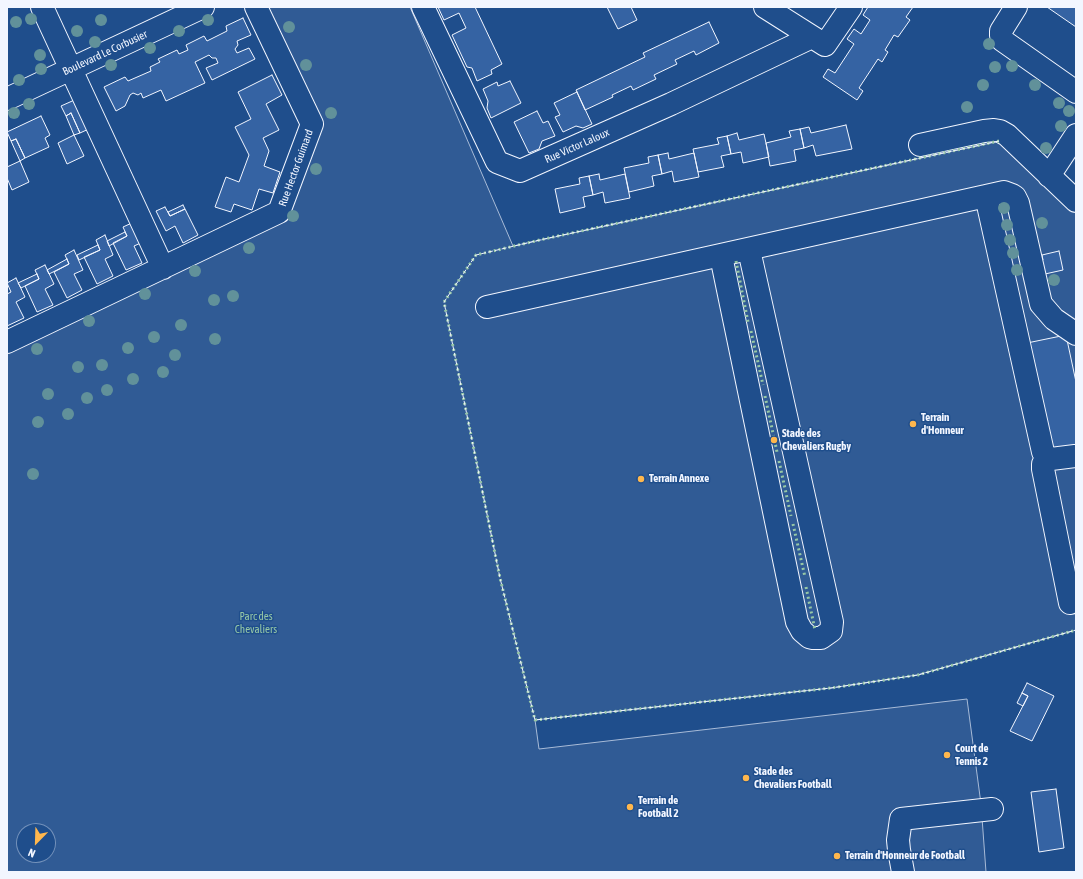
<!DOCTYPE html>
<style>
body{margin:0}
#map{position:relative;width:1083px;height:879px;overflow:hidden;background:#1f4e8c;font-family:"Asap Condensed",sans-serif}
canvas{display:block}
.frame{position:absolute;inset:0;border:8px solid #f2f6ff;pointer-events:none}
.north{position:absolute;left:16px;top:823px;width:40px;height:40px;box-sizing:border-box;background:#1f4e8c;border:1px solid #7391ba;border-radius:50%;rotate:203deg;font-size:11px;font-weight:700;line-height:16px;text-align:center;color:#f2f6ff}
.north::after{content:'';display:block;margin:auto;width:14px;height:18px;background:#ffb74d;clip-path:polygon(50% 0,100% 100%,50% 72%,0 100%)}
</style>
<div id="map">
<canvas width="1083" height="879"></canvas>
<div class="frame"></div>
<div class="north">N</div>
</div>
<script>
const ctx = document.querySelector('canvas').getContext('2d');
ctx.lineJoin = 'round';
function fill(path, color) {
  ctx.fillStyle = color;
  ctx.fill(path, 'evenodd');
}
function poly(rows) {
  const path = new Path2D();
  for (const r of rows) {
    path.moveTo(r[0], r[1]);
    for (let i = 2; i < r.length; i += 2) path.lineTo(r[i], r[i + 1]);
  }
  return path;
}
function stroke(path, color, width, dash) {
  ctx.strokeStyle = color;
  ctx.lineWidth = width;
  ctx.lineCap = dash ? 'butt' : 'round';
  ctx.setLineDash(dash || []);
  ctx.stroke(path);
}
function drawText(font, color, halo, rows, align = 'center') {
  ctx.font = font + ' "Asap Condensed",sans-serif';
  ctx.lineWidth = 3;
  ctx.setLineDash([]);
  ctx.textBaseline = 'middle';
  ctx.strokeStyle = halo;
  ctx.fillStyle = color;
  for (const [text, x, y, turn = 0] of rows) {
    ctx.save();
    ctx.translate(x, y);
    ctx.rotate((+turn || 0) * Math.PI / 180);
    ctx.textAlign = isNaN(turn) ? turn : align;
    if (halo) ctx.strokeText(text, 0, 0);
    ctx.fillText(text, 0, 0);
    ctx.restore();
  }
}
const green = poly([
 [267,7,410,7,513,246,1000,141,1076,212,1076,630,917,675,831,688,535,720,539,749,967,699,981,804,986,872,7,872,7,352,286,216,319,123,267,7],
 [24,831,48,831,48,855,24,855,24,831]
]);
const building = poly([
 [438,7,475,7,502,64,491,70,492,74,477,81,472,68,467,67,452,35,466,28,459,13,444,20,438,7],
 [607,7,631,7,637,20,618,29,607,7],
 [868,7,913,7,906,17,910,20,898,37,894,35,885,50,888,52,882,62,878,59,859,88,863,91,857,100,823,77,828,69,835,73,854,44,847,39,854,29,861,34,870,20,863,15,868,7],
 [1047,7,1076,7,1076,27,1047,7],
 [243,18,251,35,237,41,238,45,235,49,237,53,249,48,255,59,212,80,206,68,218,63,216,58,212,58,209,55,195,62,205,83,166,101,161,90,143,98,141,93,138,95,133,93,130,95,125,106,116,111,104,87,125,77,128,81,151,71,150,67,160,62,158,59,177,50,179,54,188,50,186,45,204,36,207,41,227,31,226,26,243,18],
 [709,22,719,43,696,55,694,51,675,60,677,64,654,75,656,79,633,90,631,86,612,95,613,97,585,110,576,90,645,57,643,53,709,22],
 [272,75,282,95,266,104,279,130,263,138,269,151,264,166,280,172,273,193,259,189,252,210,234,204,231,212,215,207,226,177,239,182,249,155,235,127,251,119,238,92,272,75],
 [510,81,521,103,491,118,487,108,488,101,483,89,497,82,498,86,510,81],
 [577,92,592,124,583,128,576,126,563,132,555,117,560,115,554,103,577,92],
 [79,98,93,127,80,133,71,113,66,116,61,106,79,98],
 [537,111,543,123,548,121,555,136,542,141,539,149,529,153,514,122,537,111],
 [71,113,80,133,74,135,66,116,71,113],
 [41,116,50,135,45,138,49,147,25,158,16,139,11,141,7,132,41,116],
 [846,125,852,149,816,156,813,145,804,148,800,129,809,127,811,133,846,125],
 [800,129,804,148,794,150,796,161,770,166,766,143,791,137,789,131,800,129],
 [737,133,739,140,764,134,769,157,743,163,741,152,731,154,727,136,737,133],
 [74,135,84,156,67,164,58,143,74,135],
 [727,136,731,154,721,156,724,167,698,172,693,149,719,144,717,138,727,136],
 [16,139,25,158,20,161,11,141,16,139],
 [668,153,669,159,694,153,699,177,674,182,672,171,662,174,658,155,668,153],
 [658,155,662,174,652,176,654,186,629,192,624,168,649,163,648,157,658,155],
 [20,161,29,182,12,190,7,178,7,167,20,161],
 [599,174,600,180,625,174,630,198,605,203,603,192,593,195,589,176,599,174],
 [589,176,593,195,583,197,585,207,560,213,555,189,580,184,579,178,589,176],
 [183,205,185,209,170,216,168,212,183,205],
 [165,207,170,216,185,209,198,235,183,243,175,226,166,231,156,211,165,207],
 [134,222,143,242,134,246,142,263,126,270,113,243,127,236,123,227,134,222],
 [125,232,127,236,109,246,107,241,125,232],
 [105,235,113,255,105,259,113,276,97,284,84,257,100,250,96,240,105,235],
 [98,245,100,250,79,260,77,255,98,245],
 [74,250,83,270,74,274,82,290,67,298,54,272,69,264,65,255,74,250],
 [1059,251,1063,270,1045,274,1039,261,1043,260,1042,255,1059,251],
 [67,259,69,264,49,274,47,270,67,259],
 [45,265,54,284,45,289,53,305,37,312,25,286,39,279,35,270,45,265],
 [37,274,39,279,21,288,18,283,37,274],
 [16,278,25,297,16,302,24,318,7,326,7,294,11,292,7,283,16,278],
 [1066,335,1076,382,1076,446,1051,451,1027,343,1066,335],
 [1027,683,1054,696,1032,741,1010,731,1028,696,1022,693,1027,683],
 [1022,693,1028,696,1023,706,1017,703,1022,693],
 [1056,789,1064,848,1039,852,1031,792,1056,789]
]);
const minor = poly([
 [42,7,163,268],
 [423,7,497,162,520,171,671,104,812,37],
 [765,7,825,45,851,7],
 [1016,7,1001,31,1001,35,1002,40,1076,92],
 [7,99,203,7],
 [920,145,984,131,994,130,1000,131,1007,135,1076,201],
 [1049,176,1076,135],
 [986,196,1043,452,1047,457,1051,459,1075,456],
 [721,256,797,622,802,631,809,637,813,638,821,638,831,631,832,622,749,250],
 [487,307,1004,192,1012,195,1015,197,1018,203,1041,304,1054,319,1076,334],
 [7,342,279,212,312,124,256,7],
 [1047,457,1043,464,1043,469,1070,603],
 [903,872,899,850,898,840,901,819,992,809]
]);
const hedge = poly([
 [999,141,544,239,476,255,444,302,500,578,535,720,831,688,918,675,1076,630],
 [736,261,748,322],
 [751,331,763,385],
 [765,396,777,452],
 [779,461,791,516],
 [793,524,805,577],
 [806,587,815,630]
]);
const fence = poly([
 [999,141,544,239,476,255,444,302,500,578,535,720,831,688,918,675,1076,630]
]);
const trees = [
 [31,19],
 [101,20],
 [208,20],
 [16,22],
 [289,27],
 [77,31],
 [179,31],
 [95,42],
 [989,44],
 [150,48],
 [40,55],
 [111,65],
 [306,65],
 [1012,66],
 [995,67],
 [41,69],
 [19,80],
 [983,85],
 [1035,85],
 [1059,103],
 [29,104],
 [967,107],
 [1069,111],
 [14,113],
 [331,113],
 [1061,126],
 [1046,148],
 [316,169],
 [1004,208],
 [293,216],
 [1042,223],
 [1007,225],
 [1010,240],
 [249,248],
 [1013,253],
 [1017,270],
 [195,271],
 [1054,280],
 [145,294],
 [233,296],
 [214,300],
 [89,321],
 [181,325],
 [154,337],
 [215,339],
 [128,348],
 [37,349],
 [175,355],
 [102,365],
 [78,367],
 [163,372],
 [133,379],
 [107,390],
 [48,394],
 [87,398],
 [68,414],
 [38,422],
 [33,474]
];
const markers = [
 [913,424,4,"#ffb74d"],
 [774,440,4,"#ffb74d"],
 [641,479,4,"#ffb74d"],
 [947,755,4,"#ffb74d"],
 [746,778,4,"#ffb74d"],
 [630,807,4,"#ffb74d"],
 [837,856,4,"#ffb74d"]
];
const streetNames = [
 ["Boulevard Le Corbusier",105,53,-25],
 ["Rue Victor Laloux",577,146,-24],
 ["Rue Hector Guimard",296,168,-70]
];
const poiNames = [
 ["Terrain",921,418],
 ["d'Honneur",921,431],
 ["Stade des",782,434],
 ["Chevaliers Rugby",782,447],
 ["Terrain Annexe",649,479],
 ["Court de",955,749],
 ["Tennis 2",955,762],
 ["Stade des",754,772],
 ["Chevaliers Football",754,785],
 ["Terrain de",638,801],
 ["Football 2",638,814],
 ["Terrain d'Honneur de Football",845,856]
];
const parkNames = [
 ["Parc des",256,617],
 ["Chevaliers",256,630]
];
fill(green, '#305b95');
stroke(green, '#a8bbd7', 1);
fill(building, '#3563a3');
stroke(building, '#f2f6ff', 1);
stroke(minor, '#f2f6ff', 24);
stroke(minor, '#1f4e8c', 22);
stroke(hedge, '#97c8a6', 3, [2, 3]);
stroke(fence, '#f2f6ff', 1, [5, 2]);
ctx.fillStyle = '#61919a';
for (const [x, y] of trees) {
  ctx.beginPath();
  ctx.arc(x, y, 6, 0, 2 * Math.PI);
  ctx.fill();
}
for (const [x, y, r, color] of markers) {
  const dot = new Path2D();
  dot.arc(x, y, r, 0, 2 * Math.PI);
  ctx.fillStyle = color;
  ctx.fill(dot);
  stroke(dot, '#1f4e8c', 1.5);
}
drawText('11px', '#f2f6ff', '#1f4e8c', streetNames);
drawText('bold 11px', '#f2f6ff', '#1f4e8c', poiNames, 'left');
drawText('11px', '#97c8a6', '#1f4e8c', parkNames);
</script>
